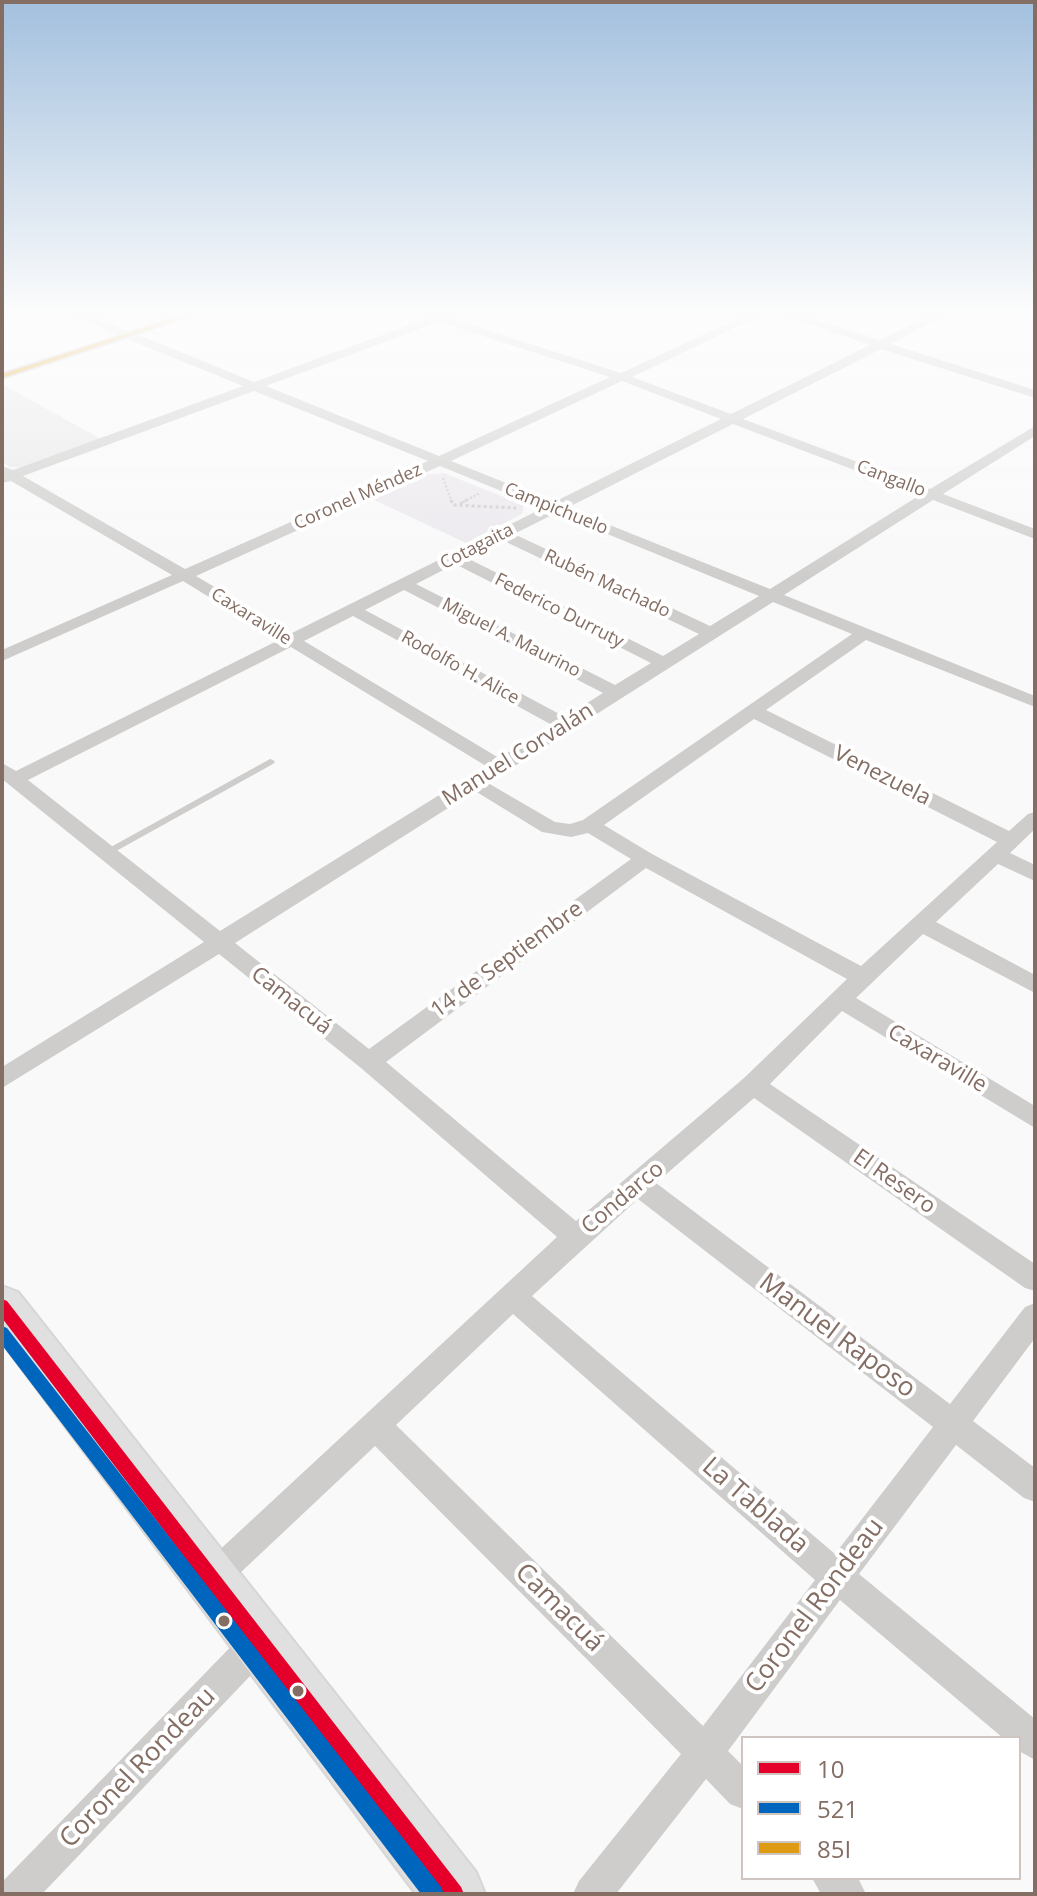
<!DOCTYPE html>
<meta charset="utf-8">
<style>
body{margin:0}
#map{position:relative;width:1037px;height:1896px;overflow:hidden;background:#f9f9f9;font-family:"Open Sans",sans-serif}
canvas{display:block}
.frame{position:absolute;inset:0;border:4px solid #846e64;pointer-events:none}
.legend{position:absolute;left:741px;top:1736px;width:280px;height:144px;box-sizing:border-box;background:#fff;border:2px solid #cec5c1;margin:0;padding:10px 14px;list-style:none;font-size:24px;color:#846e64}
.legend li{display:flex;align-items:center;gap:16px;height:40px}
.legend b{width:40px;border:2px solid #cec5c1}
</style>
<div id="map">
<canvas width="1037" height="1896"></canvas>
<div class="frame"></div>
<ul class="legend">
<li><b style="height:10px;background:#e4002b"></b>10</li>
<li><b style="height:10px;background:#0065bd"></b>521</li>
<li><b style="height:10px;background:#e09b14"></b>85I</li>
</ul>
</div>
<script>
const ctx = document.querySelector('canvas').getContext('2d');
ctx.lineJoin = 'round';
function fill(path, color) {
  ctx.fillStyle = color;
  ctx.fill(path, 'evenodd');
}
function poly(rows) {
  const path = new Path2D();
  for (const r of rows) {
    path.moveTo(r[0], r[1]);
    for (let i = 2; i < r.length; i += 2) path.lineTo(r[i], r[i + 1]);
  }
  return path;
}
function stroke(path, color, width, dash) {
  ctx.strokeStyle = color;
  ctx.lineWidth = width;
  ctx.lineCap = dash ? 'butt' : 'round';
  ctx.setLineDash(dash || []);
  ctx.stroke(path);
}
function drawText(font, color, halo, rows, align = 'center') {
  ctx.font = font + ' "Open Sans",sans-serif';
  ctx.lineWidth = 8;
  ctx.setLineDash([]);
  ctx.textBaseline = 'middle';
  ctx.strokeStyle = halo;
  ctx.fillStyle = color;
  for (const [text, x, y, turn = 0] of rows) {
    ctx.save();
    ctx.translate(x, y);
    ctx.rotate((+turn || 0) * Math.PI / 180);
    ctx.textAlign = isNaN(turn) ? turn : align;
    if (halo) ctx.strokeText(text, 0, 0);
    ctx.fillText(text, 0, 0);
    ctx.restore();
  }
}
const built = poly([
 [2,384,101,439,20,467,10,467,2,462]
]);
const green = poly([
 [444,473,524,505,522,514,466,543,372,499,424,475]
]);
const pathFar1 = poly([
 [443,478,452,502],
 [463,502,480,493]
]);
const path = poly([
 [451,500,453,505,516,508],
 [460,504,467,500]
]);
const service = poly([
 [270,759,273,760,275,762,273,764,109,855,101,855,100,853,270,759]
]);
const minor = poly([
 [72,315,88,315,128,331,179,315,196,315,139,335,254,382,428,318,424,315,453,315,450,318,621,373,746,315,761,315,632,377,731,414,870,345,783,315,800,315,880,340,931,315,945,315,891,344,1035,390,1035,398,881,349,743,419,930,489,1035,426,1035,436,943,494,1035,529,1035,539,933,500,784,595,1035,696,1035,707,866,640,766,710,1009,831,1028,814,1035,812,1035,829,1010,853,1035,865,1035,881,998,864,936,922,1035,975,1035,993,923,934,856,998,1035,1106,1035,1128,842,1011,770,1084,1035,1264,1035,1291,1025,1288,754,1098,656,1183,950,1404,1025,1307,1035,1303,1035,1338,973,1421,1035,1468,1035,1502,1024,1498,956,1445,859,1574,1035,1719,1035,1760,1019,1751,1019,1738,1003,1738,840,1600,728,1751,743,1766,743,1809,730,1804,706,1779,616,1894,573,1894,579,1881,681,1754,375,1446,222,1590,211,1595,200,1590,195,1579,200,1568,557,1237,361,1068,219,954,2,1088,2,1067,204,942,2,779,2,763,16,771,279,640,183,581,2,661,2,650,172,575,11,481,2,483,2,466,13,470,243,386,127,339,2,380,2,372,117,335,72,315],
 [439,322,610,377,439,456,266,386,439,322],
 [622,381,721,419,554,502,451,461,622,381],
 [254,391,428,461,185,569,23,476,254,391],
 [733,424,920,495,770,589,567,508,733,424],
 [440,466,543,508,292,633,196,576,440,466],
 [556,513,759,596,710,626,514,534,556,513],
 [502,540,699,634,663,656,467,558,502,540],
 [455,564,651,663,615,685,416,584,455,564],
 [404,590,603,693,565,717,365,610,404,590],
 [773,602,852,634,583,820,570,824,555,822,488,783,773,602],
 [353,616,552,725,499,758,304,641,353,616],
 [291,647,486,766,220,931,28,780,291,647],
 [754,719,997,842,861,966,652,854,604,825,754,719],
 [475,791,542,832,571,837,588,833,631,859,369,1049,235,943,475,791],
 [646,868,847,979,744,1078,576,1221,386,1062,646,868],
 [638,1199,933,1427,835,1554,532,1296,638,1199],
 [513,1314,815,1580,703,1726,396,1425,513,1314],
 [260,1624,272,1629,277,1641,272,1653,42,1894,2,1894,3,1881,248,1629,260,1624],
 [812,1878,858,1878,866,1894,821,1894,812,1878]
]);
const primary = poly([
 [2,1286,18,1292,476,1872,485,1894,416,1894,2,1342,2,1286]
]);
const bus1 = poly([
 [2,1299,7,1301,461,1887,464,1894,441,1894,2,1318,2,1299]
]);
const bus2 = poly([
 [2,1326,7,1328,441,1887,444,1894,421,1894,2,1345,2,1326]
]);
const bus3 = poly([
 [184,315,193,315,2,378,2,374,184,315]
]);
const markers = [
 [224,1621,7,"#846e64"],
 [298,1691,7,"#846e64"]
];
const farStreetnames = [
 ["Cangallo",891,479,21],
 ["Coronel Méndez",358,497,-24],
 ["Campichuelo",556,509,22],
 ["Cotagaita",477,547,-27],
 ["Rubén Machado",607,584,25],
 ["Federico Durruty",559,611,27],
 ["Caxaraville",251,617,32],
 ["Miguel A. Maurino",511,638,27],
 ["Rodolfo H. Alice",460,668,29]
];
const streetNames = [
 ["Manuel Corvalán",518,755,-32],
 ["Venezuela",882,776,27],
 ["14 de Septiembre",507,960,-36],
 ["Camacuá",291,1001,38],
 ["Caxaraville",937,1059,31],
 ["El Resero",894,1182,35],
 ["Condarco",623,1198,-40]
];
const nearStreetnames = [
 ["Manuel Raposo",837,1336,37],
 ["La Tablada",755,1506,41],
 ["Coronel Rondeau",815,1606,-53],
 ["Camacuá",559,1608,45],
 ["Coronel Rondeau",138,1768,-46]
];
fill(built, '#eae8e9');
fill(green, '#ebe8ed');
stroke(primary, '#d7d6d5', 4);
stroke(pathFar1, '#cccaca', 2, [2, 2]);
stroke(path, '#cccaca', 3, [3, 3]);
fill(service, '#cecdcc');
fill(minor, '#cecdcc');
fill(primary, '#e1e0e0');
fill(bus1, '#e4002b');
fill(bus2, '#0065bd');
fill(bus3, '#e09b14');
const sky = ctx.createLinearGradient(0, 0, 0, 580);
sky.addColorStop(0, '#a3c0de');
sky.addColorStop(0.54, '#fcfcfc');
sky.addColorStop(1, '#fcfcfc00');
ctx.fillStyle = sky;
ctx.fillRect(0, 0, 1037, 580);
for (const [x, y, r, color] of markers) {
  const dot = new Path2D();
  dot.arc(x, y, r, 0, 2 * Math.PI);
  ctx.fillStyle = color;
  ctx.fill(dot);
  stroke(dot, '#fff', 3);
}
drawText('18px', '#846e64', '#fff', farStreetnames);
drawText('22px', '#846e64', '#fff', streetNames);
drawText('26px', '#846e64', '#fff', nearStreetnames);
</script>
